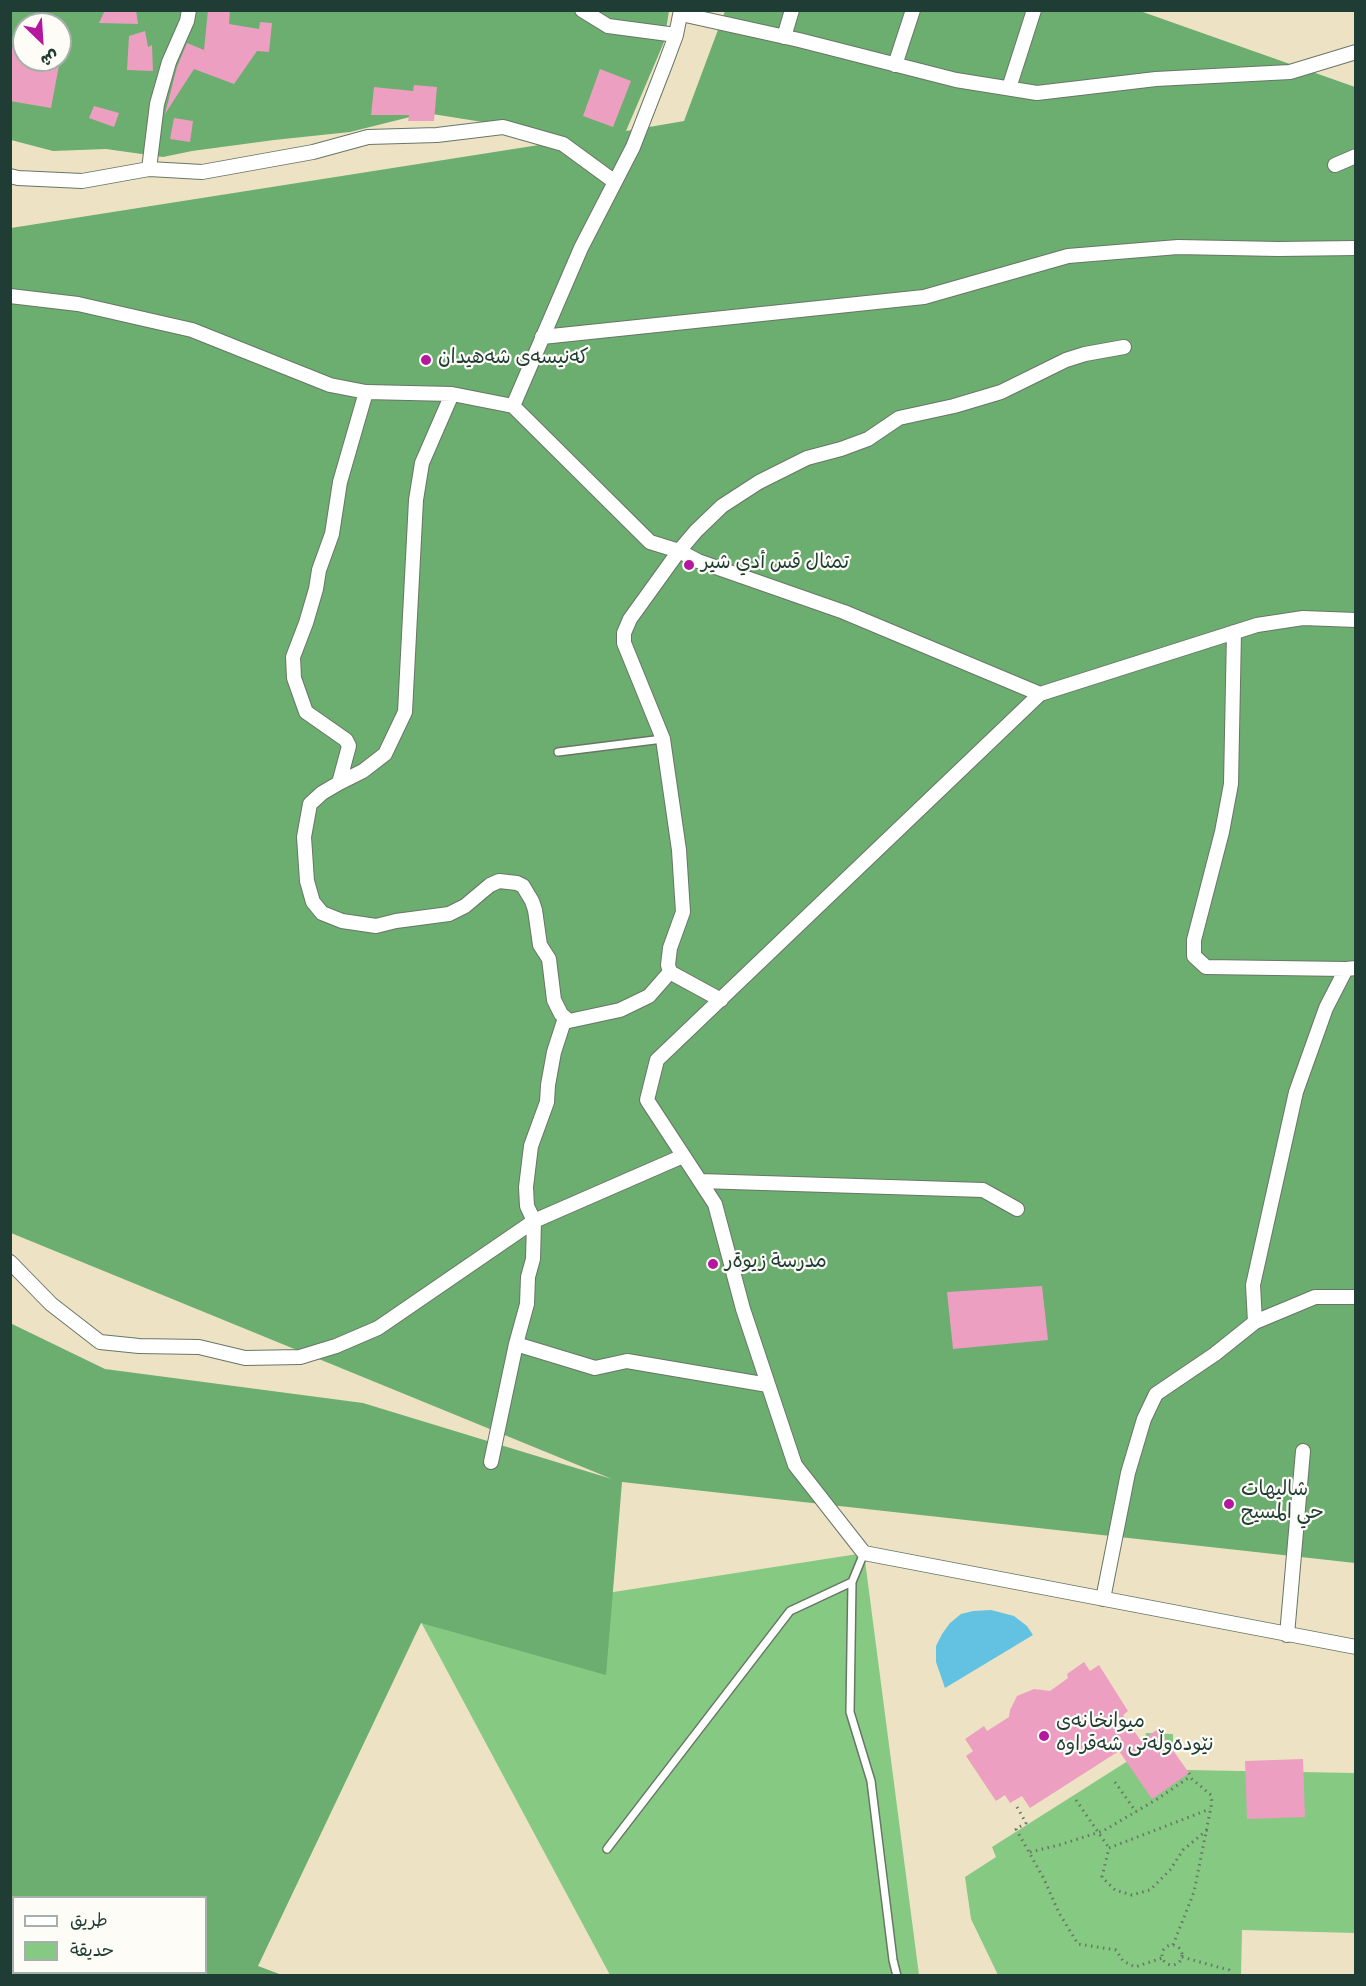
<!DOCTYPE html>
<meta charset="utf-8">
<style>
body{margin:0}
#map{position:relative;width:1366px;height:1986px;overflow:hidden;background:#ede3c4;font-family:Dekko,"Playpen Sans Arabic",sans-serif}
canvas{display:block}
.frame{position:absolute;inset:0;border:12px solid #1f3d34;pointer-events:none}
.legend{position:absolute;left:12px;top:1896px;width:195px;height:78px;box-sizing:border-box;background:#fdfcf7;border:2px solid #a4b0a9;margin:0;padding:8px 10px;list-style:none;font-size:18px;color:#1f3d34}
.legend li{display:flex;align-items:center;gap:12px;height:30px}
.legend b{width:30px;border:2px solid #a4b0a9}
.north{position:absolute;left:12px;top:12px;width:60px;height:60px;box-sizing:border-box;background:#fdfcf7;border:2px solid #a4b0a9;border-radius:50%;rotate:155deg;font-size:16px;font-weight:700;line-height:24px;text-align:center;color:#1f3d34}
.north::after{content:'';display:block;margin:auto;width:21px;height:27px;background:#b5179e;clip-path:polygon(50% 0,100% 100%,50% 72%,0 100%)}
</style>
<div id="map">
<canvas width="1366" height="1986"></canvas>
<div class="frame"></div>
<ul class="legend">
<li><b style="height:8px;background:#fff"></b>طريق</li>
<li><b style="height:16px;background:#86c982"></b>حديقة</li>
</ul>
<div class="north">ش</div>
</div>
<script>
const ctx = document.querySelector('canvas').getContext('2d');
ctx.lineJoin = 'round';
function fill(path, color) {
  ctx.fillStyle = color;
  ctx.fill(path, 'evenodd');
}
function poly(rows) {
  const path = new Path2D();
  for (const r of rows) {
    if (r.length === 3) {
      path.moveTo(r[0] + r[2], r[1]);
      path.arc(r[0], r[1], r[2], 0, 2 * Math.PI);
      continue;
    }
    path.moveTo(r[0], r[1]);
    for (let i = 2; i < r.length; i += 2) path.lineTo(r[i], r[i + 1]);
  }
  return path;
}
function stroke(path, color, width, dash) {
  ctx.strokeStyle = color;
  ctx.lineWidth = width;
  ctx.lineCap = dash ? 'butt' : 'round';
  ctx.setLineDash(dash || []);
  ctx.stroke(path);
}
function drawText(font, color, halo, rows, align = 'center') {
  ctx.font = font + ' Dekko,"Playpen Sans Arabic",sans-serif';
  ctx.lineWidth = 4.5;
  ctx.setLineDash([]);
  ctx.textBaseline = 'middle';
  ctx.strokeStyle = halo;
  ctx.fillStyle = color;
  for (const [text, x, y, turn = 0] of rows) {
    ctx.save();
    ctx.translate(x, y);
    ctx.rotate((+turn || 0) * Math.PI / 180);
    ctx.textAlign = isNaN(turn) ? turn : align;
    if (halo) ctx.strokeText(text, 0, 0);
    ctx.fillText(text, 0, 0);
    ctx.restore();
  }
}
const green = poly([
 [864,1553,919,1975,610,1975,421,1622],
 [1146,1733,1173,1734,1173,1758,1186,1770,1355,1773,1355,1933,1242,1930,1241,1975,998,1975,971,1919,965,1877,996,1857,992,1847,1142,1752]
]);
const forest = poly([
 [11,11,669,11,664,42,626,131,684,121,725,11,1140,11,1355,87,1355,1563,622,1482,606,1675,421,1623,258,1966,282,1975,11,1975,10,1323,105,1369,363,1403,612,1479,11,1233,11,228,558,142,533,130,426,113,350,132,274,140,192,151,163,157,106,149,53,151,11,140],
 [24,24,60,24,60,60,24,60],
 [14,1898,206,1898,206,1972,14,1972]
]);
const water = poly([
 [991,1610,1014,1616,1027,1626,1033,1635,945,1688,936,1662,936,1646,942,1634,950,1623,961,1614,973,1611]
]);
const building = poly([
 [105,10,136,10,138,24,99,23],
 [208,10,230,10,229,24,259,29,260,22,272,23,269,52,257,51,234,84,194,69,165,114,177,67,187,43,204,50],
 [145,31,148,47,152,45,153,71,127,70,129,36],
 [10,47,24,49,24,60,60,60,51,108,10,101],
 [600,69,631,81,613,127,583,116],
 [414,85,437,87,434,121,408,121,409,115,371,115,374,87,413,91],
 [94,106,119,113,114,127,89,118],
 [174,118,193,121,190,142,170,139],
 [1042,1286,1048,1340,953,1349,947,1292],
 [1084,1662,1090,1671,1099,1665,1128,1711,1123,1715,1141,1741,1158,1729,1189,1773,1152,1799,1119,1751,1030,1808,1022,1796,1010,1803,1005,1795,996,1801,966,1756,973,1751,965,1739,984,1726,987,1731,1009,1717,1010,1710,1017,1696,1034,1689,1050,1691,1068,1678,1067,1674],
 [1303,1759,1305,1817,1247,1819,1245,1761]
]);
const path = poly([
 [1115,1782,1136,1812],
 [1076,1800,1109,1848],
 [1017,1807,1026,1823,1016,1829,1044,1879,1059,1913,1078,1944,1116,1950,1123,1961,1135,1967,1162,1958],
 [1207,1830,1183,1850,1170,1870,1150,1890,1132,1895,1115,1890,1102,1877,1109,1848,1210,1809],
 [1030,1852,1059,1845,1103,1831,1159,1798,1191,1776],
 [1173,1945,1194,1892,1212,1802,1211,1795,1192,1779,1189,1773],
 [1172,1955,10],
 [1182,1957,1229,1970,1232,1976]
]);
const lane = poly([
 [558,752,663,739],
 [864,1553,852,1582,850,1712,871,1781,893,1960,897,1976],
 [607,1849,790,1611,852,1582]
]);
const street = poly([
 [582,10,608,26,676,35],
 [681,14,799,40,956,80,1037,93,1156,79,1290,72,1356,52],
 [784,37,792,10],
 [895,65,913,10],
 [1009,88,1034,10],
 [1335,165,1356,156],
 [149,169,157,104,169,62,187,21,189,10],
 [10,176,18,178,82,181,149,169,202,172,313,152,368,137,437,135,503,127,563,144,615,182],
 [10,296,78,304,192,330,330,385,366,392,452,394,513,406,650,542,679,551,698,561,844,612,1040,694],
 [542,337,924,297,1068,256,1178,247,1278,249,1356,248],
 [366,392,340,482,332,534,319,570,316,589,306,623,293,657,294,678,306,712,346,740,349,746,339,783,322,793,310,804,304,837,307,881,313,902,322,913,342,921,376,926,396,921,449,914,465,906,490,885,499,881,517,883,523,886,532,901,535,910,540,945,549,959,554,1000,561,1014,569,1021,620,1010,649,996,670,972],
 [513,406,581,248,633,147,666,62,676,35,681,10],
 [1356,620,1303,618,1257,625,1040,694,657,1060,647,1100,715,1204,743,1309,795,1465,864,1553,1356,1647],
 [1234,632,1231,784,1222,832,1194,940,1194,956,1206,967,1346,969,1356,968],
 [339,783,363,771,385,754,405,712,416,500,422,463,452,394],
 [721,1000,677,976,670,972,668,965,670,948,683,912,679,850,663,739,624,643,624,633,630,619,679,551,696,531,722,506,759,482,807,458,841,449,868,439,899,418,954,406,1001,392,1066,360,1085,354,1124,347],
 [700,1181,983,1190,1017,1209],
 [10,1262,51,1304,100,1342,139,1346,199,1347,245,1358,300,1357,336,1346,378,1328,534,1221,683,1156],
 [1255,1322,1253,1285,1296,1092,1326,1008,1346,969],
 [516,1344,595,1368,627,1361,768,1385],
 [491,1462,516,1344,527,1304,528,1277,533,1259,534,1221,527,1206,526,1187,531,1146,547,1102,548,1085,554,1052,565,1018],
 [1103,1599,1128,1473,1144,1419,1156,1394,1215,1354,1255,1322,1315,1297,1356,1297],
 [1287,1635,1303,1451]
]);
const markers = [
 [426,360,6,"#b5179e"],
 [689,565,6,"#b5179e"],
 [713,1264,6,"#b5179e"],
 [1229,1504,6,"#b5179e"],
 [1044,1736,6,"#b5179e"]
];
const poiNames = [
 ["کەنیسەی شەهیدان",438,360],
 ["تمثال قس أدي شير",701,565],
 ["مدرسة زيوةر",725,1264],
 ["شاليهات",1241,1492],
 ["حي المسيح",1241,1515],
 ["میوانخانەی",1056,1724],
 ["نێودەوڵەتی شەقراوە",1056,1747]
];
fill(green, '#86c982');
fill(forest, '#6cad70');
fill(water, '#63c2e1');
fill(building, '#ec9fc1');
stroke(lane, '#677766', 10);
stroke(street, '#677766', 16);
stroke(path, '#677766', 3, [1.5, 4.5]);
stroke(lane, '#fff', 7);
stroke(street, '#fff', 14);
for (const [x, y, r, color] of markers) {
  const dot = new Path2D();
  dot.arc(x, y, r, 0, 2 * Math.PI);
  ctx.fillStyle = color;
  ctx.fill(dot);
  stroke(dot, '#fdfcf7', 2);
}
drawText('20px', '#1f3d34', '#fdfcf7', poiNames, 'left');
</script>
